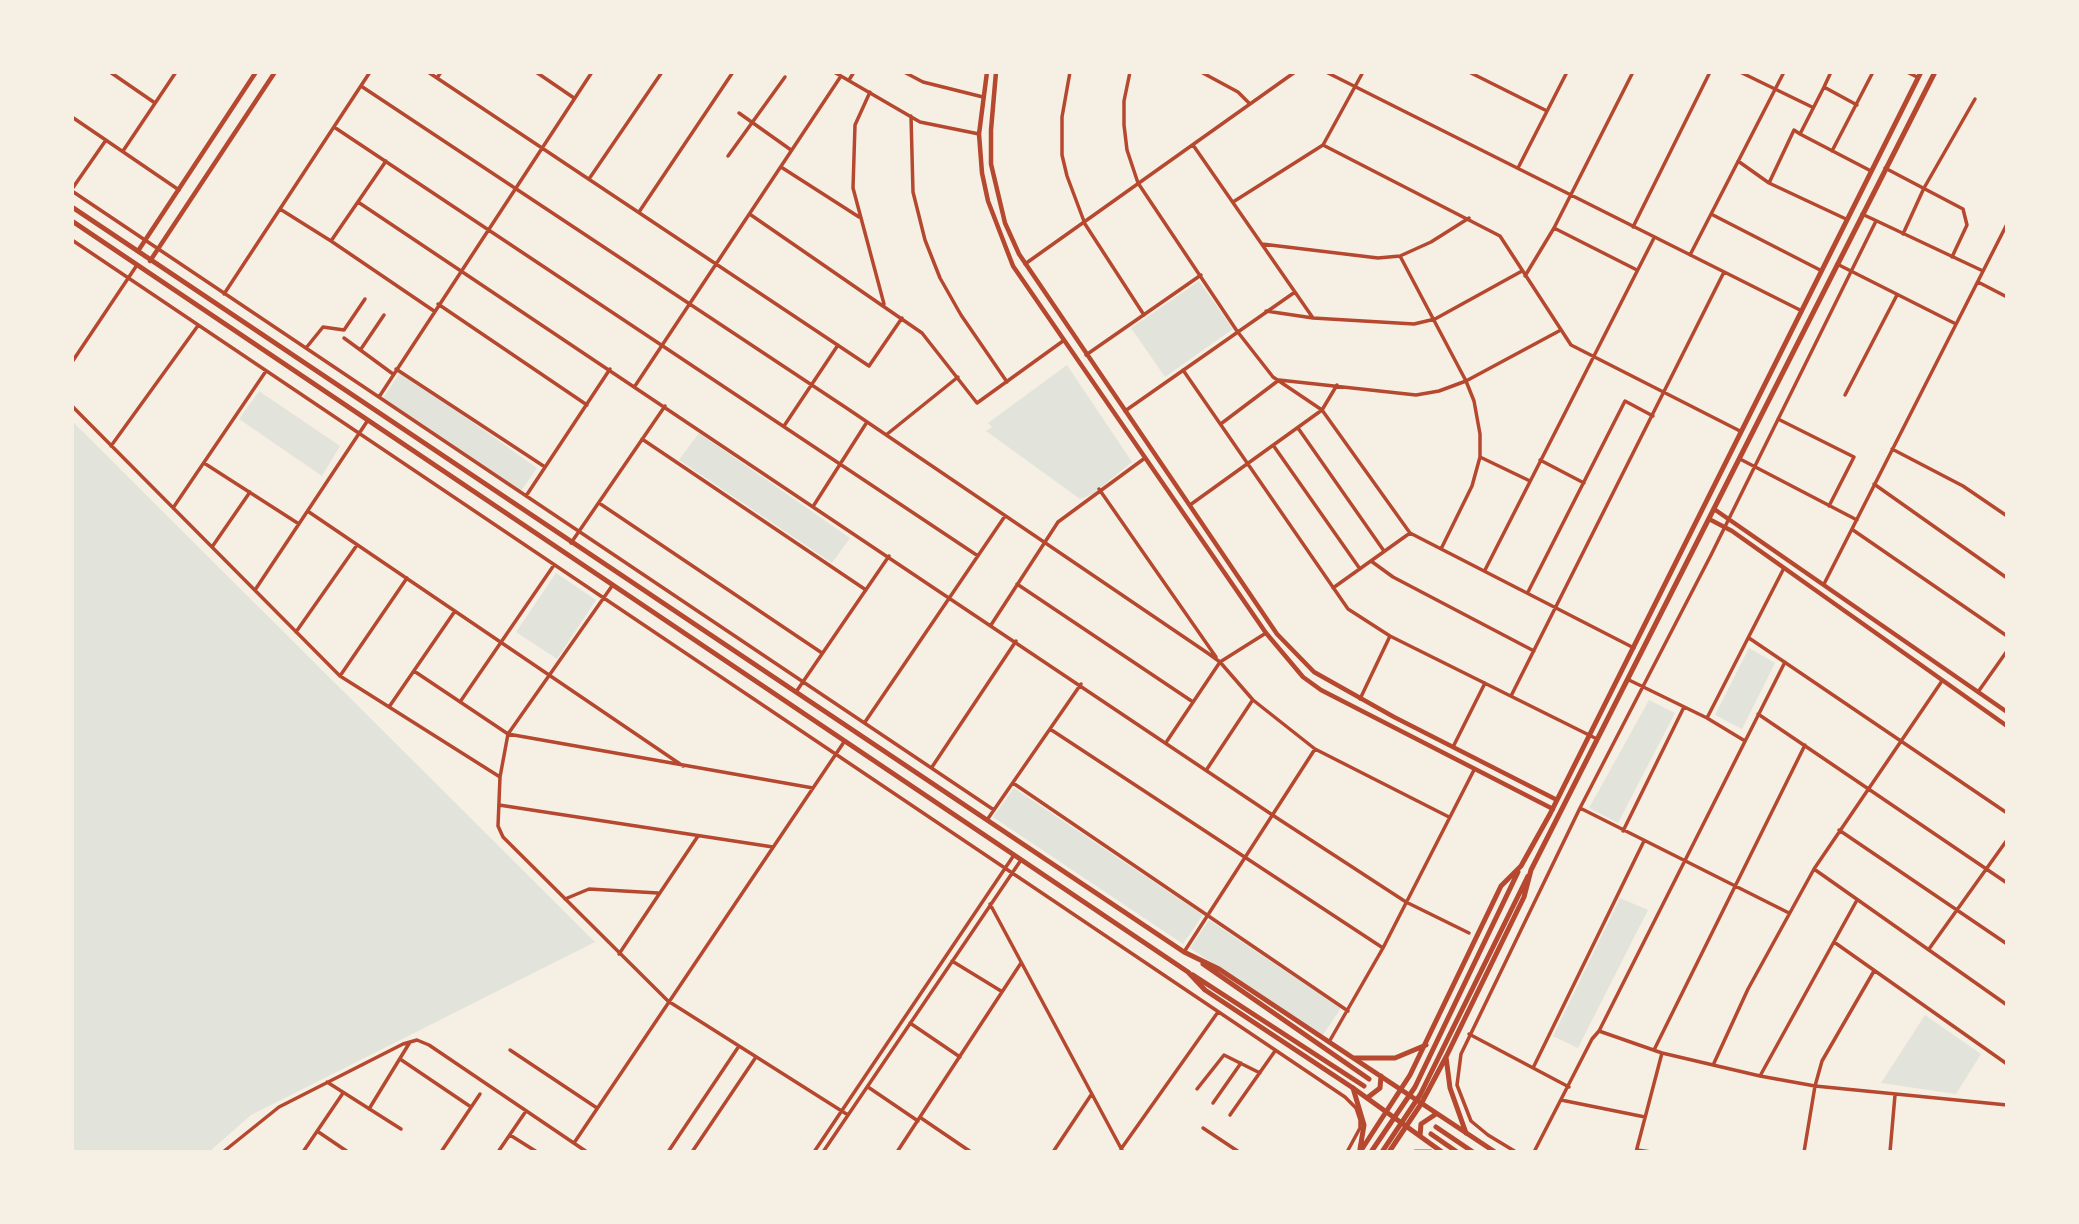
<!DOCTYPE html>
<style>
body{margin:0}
#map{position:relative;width:2079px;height:1224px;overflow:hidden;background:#f6efe4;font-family:"Fira Sans Condensed",sans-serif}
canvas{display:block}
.frame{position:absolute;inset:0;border:74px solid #f6efe4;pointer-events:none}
</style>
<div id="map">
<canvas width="2079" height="1224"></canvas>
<div class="frame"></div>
</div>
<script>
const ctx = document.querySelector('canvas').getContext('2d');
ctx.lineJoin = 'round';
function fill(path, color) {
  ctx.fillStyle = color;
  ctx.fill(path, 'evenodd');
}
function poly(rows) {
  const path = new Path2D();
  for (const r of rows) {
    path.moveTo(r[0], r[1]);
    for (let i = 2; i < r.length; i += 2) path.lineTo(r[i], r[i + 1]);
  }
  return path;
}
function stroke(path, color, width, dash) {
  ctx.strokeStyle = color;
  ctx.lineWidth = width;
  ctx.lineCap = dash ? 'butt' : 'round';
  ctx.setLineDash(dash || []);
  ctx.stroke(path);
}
const green = poly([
 [1199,281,1233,329,1165,377,1131,328],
 [1067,365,1132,462,1093,494,1080,499,986,431,992,427,988,423],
 [401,371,537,468,521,491,383,398],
 [259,391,340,446,322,476,239,419],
 [72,421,595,942,251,1115,209,1152,72,1152],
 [699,433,850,538,832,563,679,460],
 [556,573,596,600,557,659,516,632],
 [1749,648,1775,663,1742,729,1715,715],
 [1649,700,1675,713,1618,823,1589,808],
 [1014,788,1203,915,1183,944,993,817],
 [1620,898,1648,910,1578,1048,1553,1036],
 [1209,920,1341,1008,1322,1036,1190,948],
 [1925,1015,1981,1054,1956,1094,1881,1083]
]);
const minor = poly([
 [110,72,155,103],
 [428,72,869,366,902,318],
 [536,72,574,98],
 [834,72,920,122,979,134],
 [904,72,923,82,983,97],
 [1070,72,1062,117,1062,155,1067,176,1085,224,1144,315],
 [1130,72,1124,101,1124,125,1127,150,1138,183,1237,331,1273,377,1322,410,1410,533,1634,648],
 [1201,72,1238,92,1249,103],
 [1326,72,1802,311],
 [1469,72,1547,111],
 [1740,72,1812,107],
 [1907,72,1917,77],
 [437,78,441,72],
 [849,80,854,72],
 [361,86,848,409,1209,654,1220,662,1253,700,1315,749,1449,817],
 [1824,87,1831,72],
 [870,92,855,125,853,188,884,304],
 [1857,105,1824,87,1800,134,1871,171],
 [739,113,791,150],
 [911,116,913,192,925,240,940,278,961,315,1007,382],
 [72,117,179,190],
 [334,127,978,556],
 [1193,145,1313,318],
 [1323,145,1500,236,1571,345,1740,431],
 [123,151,176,72],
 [1832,151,1873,72],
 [728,156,785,77],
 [1738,161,1769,183,1846,219],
 [781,167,859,217],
 [1518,168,1567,72],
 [1885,168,1963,209,1967,225,1952,257],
 [589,179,662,72],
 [1769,183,1794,130,1800,134],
 [72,189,106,140],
 [72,191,994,810],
 [358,202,1277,818,1406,902,1469,933],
 [1233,202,1323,145,1363,72],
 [280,209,331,241,386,161],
 [639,212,733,72],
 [1711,214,1822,271],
 [1862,214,1983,271],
 [751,215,922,333,977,403,1063,341],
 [1633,227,1710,72],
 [1554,228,1637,270],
 [1903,234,1924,188,1975,99],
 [72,240,1345,1097,1356,1108,1360,1120,1360,1128,1347,1152],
 [331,241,434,311],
 [1262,244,1378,258,1400,256,1431,242,1469,218],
 [1690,255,1784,72],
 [1400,256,1466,381,1474,401,1480,434,1480,457,1472,486,1441,549],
 [1025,264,1295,72],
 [1837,264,1956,324],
 [1525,276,1554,228,1633,72],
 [1978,282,2007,297],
 [224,294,370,72],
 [438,304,587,405],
 [1266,311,1313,318,1414,324,1435,319,1522,271],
 [344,338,393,374],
 [306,348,323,327,344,330,365,299],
 [361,349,384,315],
 [1086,355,1201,275],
 [72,362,137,265],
 [396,369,545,467],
 [1183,370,1348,609,1390,636,1597,739],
 [635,386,841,76],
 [1845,395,1897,295],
 [379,397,592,72],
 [72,406,340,676,500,777],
 [1125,411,1295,292],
 [1778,419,1854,457,1829,506],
 [1222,423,1279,380,1416,395,1439,391,1466,381,1559,331],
 [784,426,838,345],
 [1298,428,1384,551],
 [886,435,958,377],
 [642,439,866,590],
 [1273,445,1360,569],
 [111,446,197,327],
 [1892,449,1963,486,2007,516],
 [1480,457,1530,481],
 [1740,459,1857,520],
 [1540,460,1584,483],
 [204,463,299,524],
 [1874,484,2007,578],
 [1099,489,1216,657],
 [526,496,610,369],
 [599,503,822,653],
 [814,505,867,422],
 [1190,505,1322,410,1337,385],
 [173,508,266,371],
 [309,512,683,766],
 [1853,530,2007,636],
 [571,543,665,406],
 [212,547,250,492],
 [1371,561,1393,577,1534,651],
 [1485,570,1654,238],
 [1017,584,1193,702],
 [1824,584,2007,224],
 [612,586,508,734,500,777,498,826,503,837,668,1001,848,1115],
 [1333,588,1410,533],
 [255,590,368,420],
 [1528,592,1625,401,1653,416],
 [991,625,1058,522,1145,458],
 [296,632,357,545],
 [1749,638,2007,813],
 [414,671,508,734,813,788],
 [340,676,407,578],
 [1629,680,1707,718,1745,741],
 [796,692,889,556],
 [1978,692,2007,651],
 [1511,696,1724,272],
 [1360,699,1390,636],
 [460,702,554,565],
 [389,707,455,611],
 [1758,714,2007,883],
 [1707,718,1784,568],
 [865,722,1005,516],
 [1050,729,1383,948],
 [1167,741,1220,662,1266,633],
 [1453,747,1485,683],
 [932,767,1016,641],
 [1207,769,1252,701],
 [1013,783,1348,1011],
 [499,805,773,847],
 [1580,808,1789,913],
 [987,820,1081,684],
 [1839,830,2007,944],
 [1623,831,1684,707],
 [1814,869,2007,1005],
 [565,899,589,889,658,893],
 [990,904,1123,1152],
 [1834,942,2007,1064],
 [1929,949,2007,840],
 [1184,952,1315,749],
 [619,954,698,836],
 [952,961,1001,991],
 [910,1023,960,1057],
 [1599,1031,1662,1053,1760,1076,1815,1086,2007,1105],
 [1469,1034,1569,1087],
 [1329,1042,1383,948,1474,770],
 [510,1050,597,1108],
 [1654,1050,1805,745],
 [400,1059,471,1107],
 [1714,1063,1748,989,1814,869,1942,681],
 [1533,1068,1644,841],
 [1760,1076,1857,900],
 [327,1082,401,1129],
 [868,1087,918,1121],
 [1197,1089,1224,1055,1260,1073],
 [1561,1100,1645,1117],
 [1213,1103,1241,1063],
 [369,1109,410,1042],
 [1230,1115,1275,1051],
 [921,1118,971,1152],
 [1203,1128,1239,1152],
 [317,1131,348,1152],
 [510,1135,537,1152],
 [574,1143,844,742],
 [1121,1149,1218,1012],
 [1637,1150,1651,1152],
 [223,1152,279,1107,403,1044,417,1040,429,1045,587,1152],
 [303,1152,343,1093],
 [441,1152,480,1094],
 [498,1152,526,1111],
 [668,1152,739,1046],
 [692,1152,756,1057],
 [814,1152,1014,855],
 [823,1152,1021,860],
 [897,1152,1021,963],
 [1053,1152,1091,1095],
 [1516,1152,1488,1135,1471,1121,1457,1085,1461,1054,1580,808,1711,555,1876,221],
 [1534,1152,1592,1039,1599,1031,1785,662],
 [1636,1152,1662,1053],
 [1804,1152,1815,1086,1822,1061,1874,971],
 [1890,1152,1895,1095]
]);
const tertiary = poly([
 [987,72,979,134,982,173,988,201,1013,266,1266,633,1303,677,1321,690,1553,809],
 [996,72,991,130,991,164,1005,223,1019,254,1277,634,1314,672,1394,717,1557,800],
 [138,251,256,72],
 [150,261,275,72],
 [1714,509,2007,712],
 [1709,519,1732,531,2007,726]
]);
const secondary = poly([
 [72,207,1184,952,1219,969,1495,1152],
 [72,221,1188,972,1205,990,1353,1088,1442,1152],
 [1203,964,1369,1079],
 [1193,975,1364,1086],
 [1367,1098,1380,1088,1381,1076],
 [1436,1127,1473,1152],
 [1431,1134,1457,1152],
 [1420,1136,1421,1124,1436,1114]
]);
const primary = poly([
 [1446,1057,1450,1088,1466,1133],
 [1355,1058,1395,1058,1426,1045],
 [1353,1088,1364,1125,1360,1149],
 [1360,1152,1410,1075,1501,886,1521,866,1550,814,1921,72],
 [1371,1152,1415,1087,1518,872],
 [1382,1152,1420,1095,1528,876],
 [1389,1152,1421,1104,1446,1057,1524,897,1531,870,1935,72],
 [1415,1152,1431,1152]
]);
fill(green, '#e2e4dc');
stroke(minor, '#b5482f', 3.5);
stroke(tertiary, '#b5482f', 4.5);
stroke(secondary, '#b5482f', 5);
stroke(primary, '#b5482f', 5);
</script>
